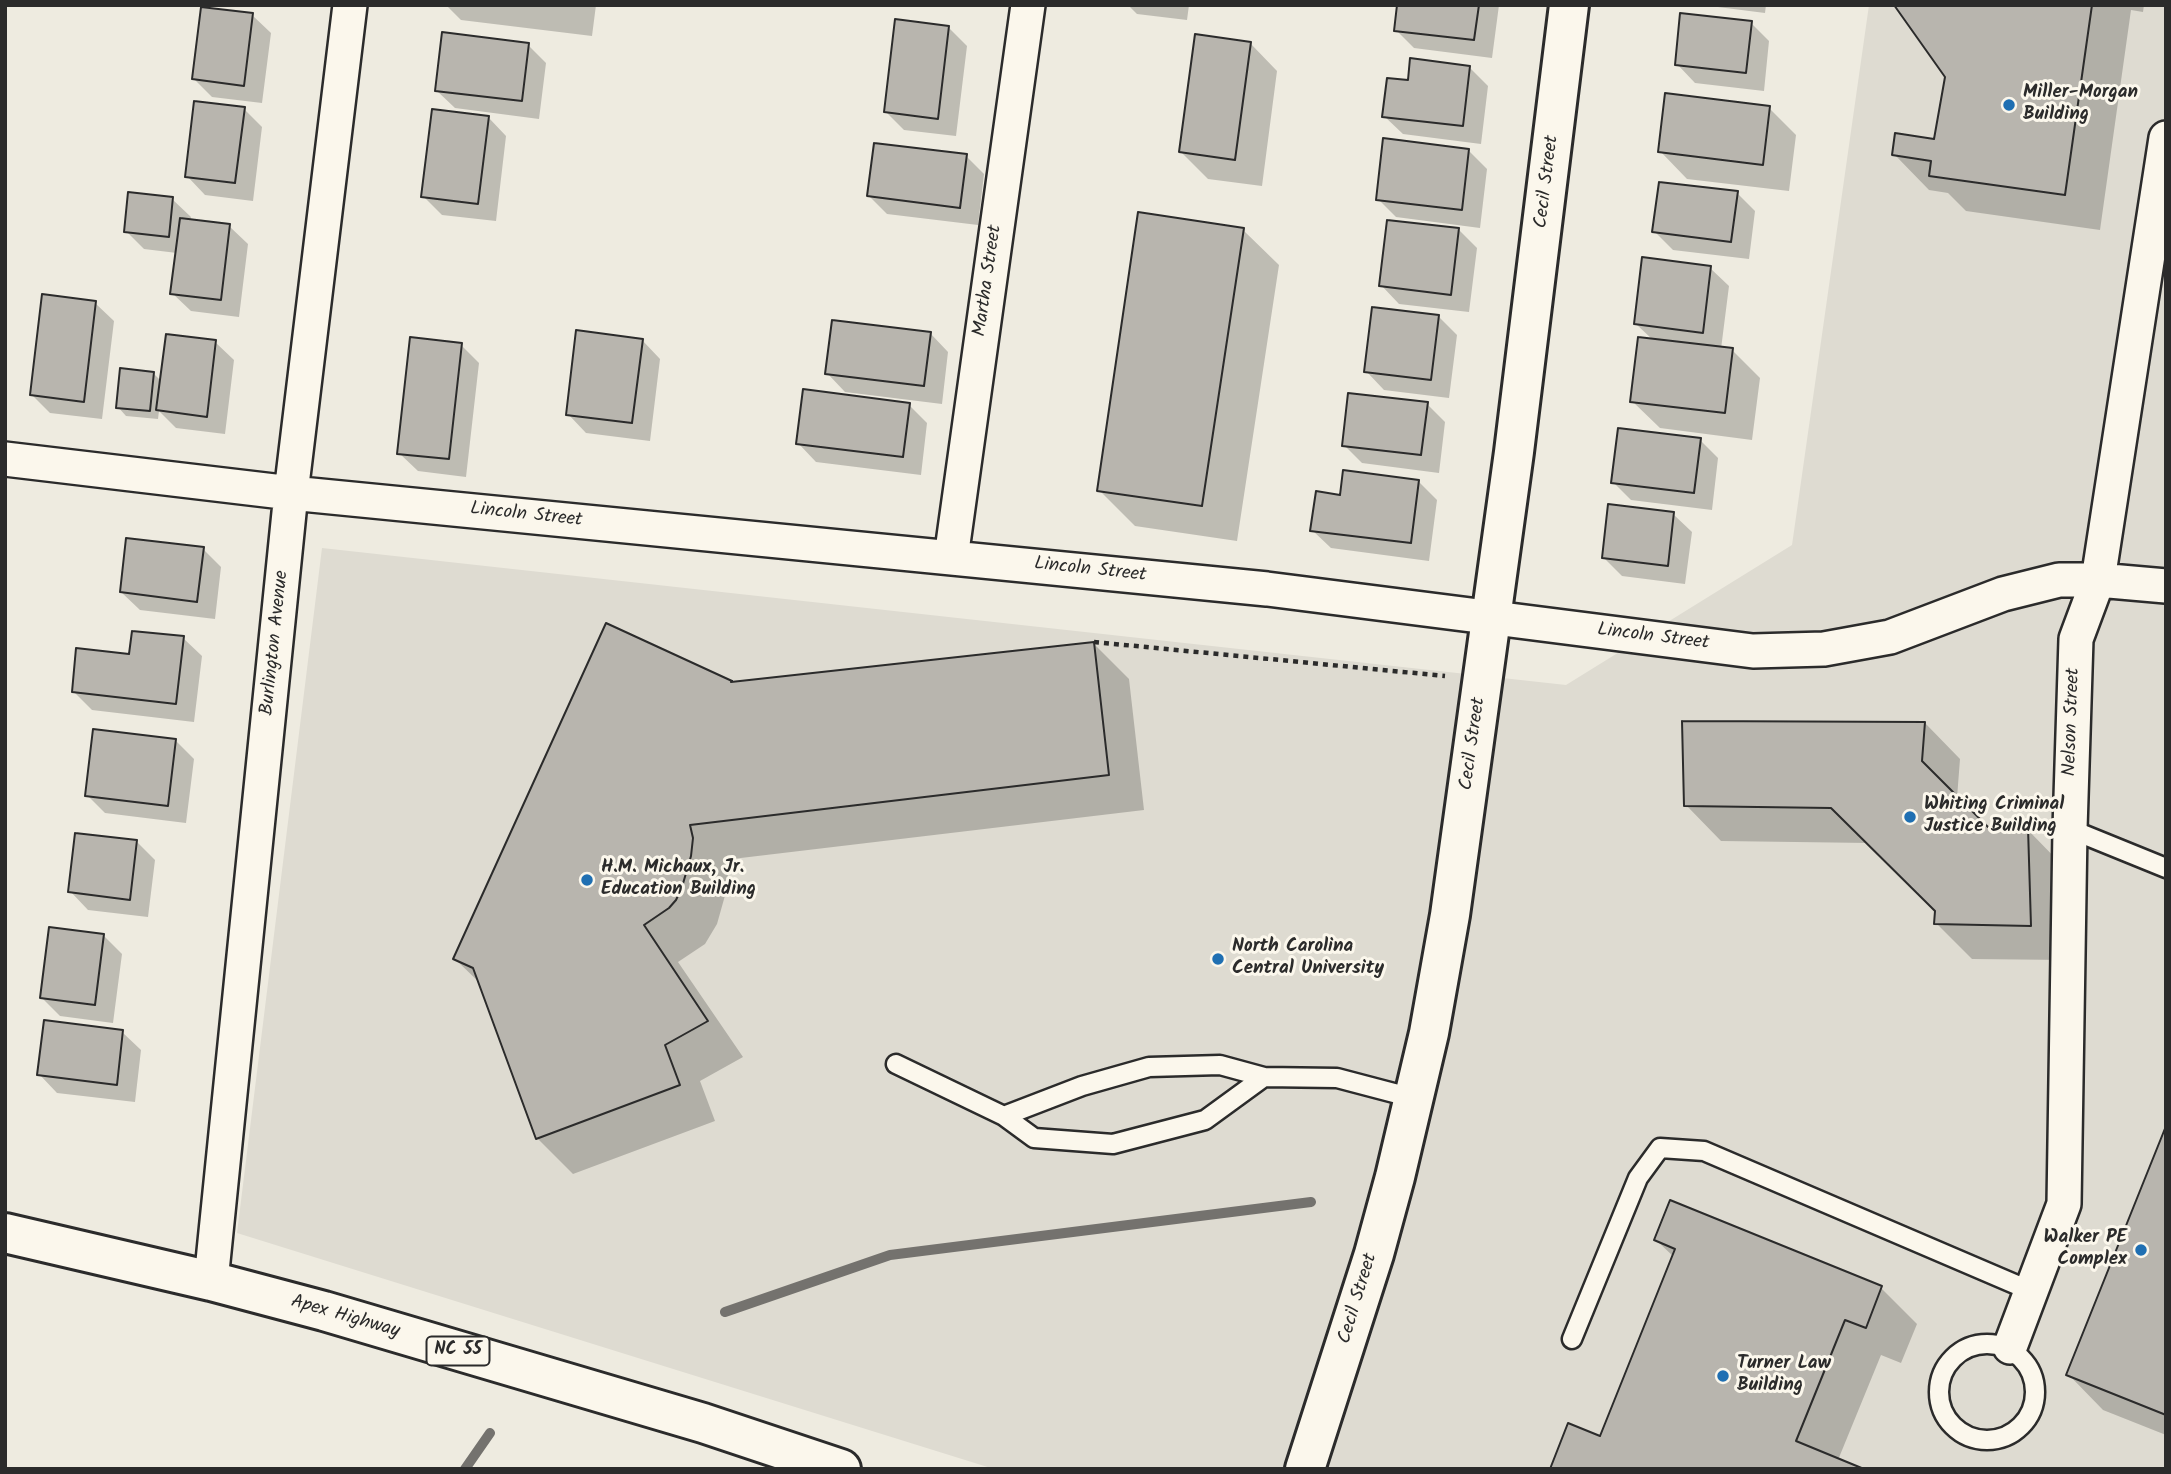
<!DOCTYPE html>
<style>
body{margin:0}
#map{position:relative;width:2171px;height:1474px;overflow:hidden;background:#eeebe0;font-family:Kalam,sans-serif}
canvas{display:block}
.frame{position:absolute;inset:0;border:7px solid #2b2b2b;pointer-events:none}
</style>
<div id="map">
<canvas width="2171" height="1474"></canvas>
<div class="frame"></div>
</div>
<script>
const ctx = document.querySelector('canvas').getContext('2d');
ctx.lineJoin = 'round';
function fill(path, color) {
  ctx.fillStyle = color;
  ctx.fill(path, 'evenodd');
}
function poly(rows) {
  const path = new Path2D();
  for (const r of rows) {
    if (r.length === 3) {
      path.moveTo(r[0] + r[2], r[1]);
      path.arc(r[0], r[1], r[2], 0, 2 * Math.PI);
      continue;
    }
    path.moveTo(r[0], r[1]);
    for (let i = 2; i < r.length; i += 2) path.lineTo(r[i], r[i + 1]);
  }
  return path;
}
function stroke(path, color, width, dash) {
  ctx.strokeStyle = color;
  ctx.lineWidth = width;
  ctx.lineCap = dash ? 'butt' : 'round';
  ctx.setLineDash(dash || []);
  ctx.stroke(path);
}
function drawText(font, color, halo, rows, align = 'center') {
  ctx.font = font + ' Kalam,sans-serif';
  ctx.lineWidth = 6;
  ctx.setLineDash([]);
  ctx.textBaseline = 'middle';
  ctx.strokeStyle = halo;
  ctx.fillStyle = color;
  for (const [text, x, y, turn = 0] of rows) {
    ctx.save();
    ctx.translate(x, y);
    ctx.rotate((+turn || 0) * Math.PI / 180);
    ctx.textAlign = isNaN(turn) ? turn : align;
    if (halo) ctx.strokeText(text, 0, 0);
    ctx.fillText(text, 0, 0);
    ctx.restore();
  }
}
const built = poly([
 [1869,5,2166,5,2166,1469,994,1469,237,1233,322,548,1566,685,1792,545]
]);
const shadow = poly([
 [446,5,596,5,592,36,461,20],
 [1128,5,1189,5,1187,20,1137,14],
 [1399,5,1499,5,1492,58,1414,48,1396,30],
 [1702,5,1766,5,1765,13],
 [1896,5,2144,5,2143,12,2131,10,2100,230,1966,211,1948,193,1929,190,1894,154,1935,141,1946,76],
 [252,15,271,33,262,103,212,97,194,79],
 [1751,23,1769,41,1764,91,1695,83,1677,64],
 [948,27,967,46,956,136,904,130,885,111],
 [1250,43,1277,71,1262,186,1208,179,1181,152],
 [528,45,546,63,539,119,455,108,436,90],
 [1469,67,1488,86,1481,144,1403,134,1384,116],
 [1769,108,1796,135,1789,191,1687,179,1660,151],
 [244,109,262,127,253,201,205,195,187,176],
 [488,117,506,136,496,221,442,215,423,196],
 [1468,150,1487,169,1480,228,1396,217,1378,199],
 [966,156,984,174,978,225,887,214,869,196],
 [1737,193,1755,211,1749,259,1673,250,1654,231],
 [172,199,191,217,190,221,229,226,248,244,239,317,191,311,172,293,177,253,144,249,126,231],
 [1243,230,1279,265,1237,541,1135,526,1099,490],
 [1459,230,1477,248,1469,312,1399,304,1381,285],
 [1710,268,1729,286,1721,349,1732,350,1760,378,1752,440,1660,428,1632,401,1653,340,1636,324],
 [95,303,114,321,102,419,50,413,31,394],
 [1439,317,1457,335,1449,398,1384,390,1366,371],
 [930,333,948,352,942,404,845,392,827,373],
 [642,340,660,359,650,441,586,433,568,414],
 [215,342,234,360,225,434,176,428,159,411,158,419,126,416,118,407,153,373,161,381],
 [461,345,479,363,466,477,418,471,399,453],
 [1427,404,1445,422,1439,473,1362,463,1344,445],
 [909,405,927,423,921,475,816,462,798,443],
 [1700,440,1718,458,1712,510,1631,500,1613,482],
 [1418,481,1437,500,1429,561,1331,548,1312,530,1341,497],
 [1673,514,1692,532,1685,584,1622,576,1604,558],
 [203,549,221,567,215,619,140,610,121,592],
 [183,638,202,656,194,722,92,710,73,691,131,656],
 [1094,644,1129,679,1144,810,724,860,728,874,726,892,717,924,705,944,678,962,743,1057,700,1081,715,1121,573,1174,537,1138,481,984,455,959,732,684],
 [1925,723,1960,759,1957,798,1987,828,2028,830,2063,866,2066,960,1972,959,1936,923,1937,910,1869,843,1721,841,1686,805],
 [176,741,194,759,186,823,105,813,87,795],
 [137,842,155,860,148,917,88,910,70,891],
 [103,935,122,954,113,1023,60,1016,42,998],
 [122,1032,141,1050,135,1102,57,1093,39,1074],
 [2166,1131,2166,1435,2103,1410,2068,1374],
 [1671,1202,1881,1288,1917,1324,1901,1363,1881,1355,1838,1460,1601,1438,1674,1257,1656,1240]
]);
const stream = poly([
 [725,1312,890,1255,1311,1202],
 [465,1469,490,1433]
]);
const building = poly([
 [1397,5,1479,5,1474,40,1394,31,1397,5],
 [1894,5,2092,5,2065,195,1929,176,1931,161,1892,155,1895,133,1934,139,1945,77,1894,5],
 [201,7,253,13,244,86,192,79,201,7],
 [1680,13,1752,21,1746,73,1675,65,1680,13],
 [895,19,949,26,938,119,884,112,895,19],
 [442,32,529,43,522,101,435,91,442,32],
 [1195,34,1251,42,1235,160,1179,152,1195,34],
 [1410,58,1470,66,1463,126,1382,117,1387,78,1408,80,1410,58],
 [1665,93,1770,106,1763,165,1658,152,1665,93],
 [194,101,245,107,235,183,185,177,194,101],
 [432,109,489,116,478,204,421,197,432,109],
 [1383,138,1469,149,1462,210,1376,200,1383,138],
 [874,143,967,154,960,208,867,196,874,143],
 [1659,182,1738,191,1731,242,1652,232,1659,182],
 [128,192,173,197,169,237,124,232,128,192],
 [1138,212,1244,228,1202,506,1097,491,1138,212],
 [180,218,230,224,221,300,170,294,180,218],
 [1387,220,1459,228,1451,295,1379,286,1387,220],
 [1642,257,1711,266,1703,333,1634,324,1642,257],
 [42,294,96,301,84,402,30,395,42,294],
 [1372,307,1439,315,1431,380,1364,372,1372,307],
 [832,320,931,332,924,386,825,374,832,320],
 [576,330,643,339,632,423,566,415,576,330],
 [166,334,216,340,207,417,156,410,166,334],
 [410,337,462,343,449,459,397,454,410,337],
 [1638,337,1733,348,1725,413,1630,402,1638,337],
 [120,368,154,372,150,411,116,408,120,368],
 [803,389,910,403,903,457,796,444,803,389],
 [1348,393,1428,402,1421,455,1342,446,1348,393],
 [1618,428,1701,438,1694,493,1611,483,1618,428],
 [1343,470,1419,480,1411,543,1310,531,1316,491,1340,495,1343,470],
 [1608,504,1674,512,1668,566,1602,558,1608,504],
 [126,538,204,547,197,602,120,592,126,538],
 [606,623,732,681,731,682,1094,642,1109,775,690,825,693,838,691,856,682,887,676,900,669,908,644,925,708,1021,665,1045,680,1085,536,1139,473,968,453,959,606,623],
 [132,631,184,636,176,704,72,692,76,648,129,654,132,631],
 [1682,721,1925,722,1922,761,1988,827,2028,828,2031,926,1934,924,1935,911,1831,808,1684,806,1682,721],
 [93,729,176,739,168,806,85,796,93,729],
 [75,833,137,840,130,900,68,892,75,833],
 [49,927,104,934,95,1005,40,998,49,927],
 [44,1020,123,1030,117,1085,37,1075,44,1020],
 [2166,1126,2166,1415,2066,1375,2166,1126],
 [1670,1200,1882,1286,1866,1328,1845,1320,1796,1441,1864,1469,1550,1469,1568,1423,1600,1436,1675,1249,1654,1240,1670,1200]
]);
const path = poly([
 [1094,642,1445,676]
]);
const service = poly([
 [2070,829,2166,868],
 [896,1064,1004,1116,1034,1138,1113,1144,1205,1120,1264,1077],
 [1004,1116,1082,1086,1149,1067,1220,1065,1264,1077,1337,1078,1413,1098],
 [1572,1339,1638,1178,1660,1148,1704,1151,2031,1291],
 [1987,1392,48]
]);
const minor = poly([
 [5,459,291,493,1267,589,1753,651,1824,649,1890,637,2003,594,2059,580,2098,580,2166,586],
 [951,558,1028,5],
 [211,1281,291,493,350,5],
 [2010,1347,2064,1204,2070,829,2076,639,2098,580,2166,138]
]);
const tertiary = poly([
 [1305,1469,1374,1254,1395,1177,1429,1033,1450,915,1514,452,1569,5]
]);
const primary = poly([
 [5,1233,211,1281,324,1311,703,1423,841,1469]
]);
const markers = [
 [2009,105,7,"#1f6fb2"],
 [1910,817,7,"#1f6fb2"],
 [587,880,7,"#1f6fb2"],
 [1218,959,7,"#1f6fb2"],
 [2141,1250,7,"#1f6fb2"],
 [1723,1376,7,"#1f6fb2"]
];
const shields = [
 [458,1351,63]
];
const shieldNames = [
 ["NC 55",458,1351]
];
const poiNames = [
 ["Miller-Morgan",2023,94],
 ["Building",2023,116],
 ["Whiting Criminal",1924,806],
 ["Justice Building",1924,828],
 ["H.M. Michaux, Jr.",601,869],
 ["Education Building",601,891],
 ["North Carolina",1232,948],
 ["Central University",1232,970],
 ["Walker PE",2127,1239,"right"],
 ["Complex",2127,1261,"right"],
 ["Turner Law",1737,1365],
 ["Building",1737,1387]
];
const streetNames = [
 ["Cecil Street",1548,182,-83],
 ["Martha Street",989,281,-82],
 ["Lincoln Street",526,516,6],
 ["Lincoln Street",1090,571,6],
 ["Lincoln Street",1653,638,7],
 ["Burlington Avenue",276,643,-84],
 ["Nelson Street",2073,722,-88],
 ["Cecil Street",1474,744,-82],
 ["Cecil Street",1359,1299,-73],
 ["Apex Highway",345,1318,16]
];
fill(built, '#dedbd1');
fill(shadow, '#0003');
stroke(stream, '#74726e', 10);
fill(building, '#b8b5ae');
stroke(building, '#2b2b2b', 2);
stroke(service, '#2b2b2b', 23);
stroke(minor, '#2b2b2b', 38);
stroke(tertiary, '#2b2b2b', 44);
stroke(primary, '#2b2b2b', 44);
stroke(path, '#2b2b2b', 4.5, [5, 5]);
stroke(service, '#fbf7ec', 18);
stroke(minor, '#fbf7ec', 33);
stroke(tertiary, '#fbf7ec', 38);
stroke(primary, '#fbf7ec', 38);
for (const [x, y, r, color] of markers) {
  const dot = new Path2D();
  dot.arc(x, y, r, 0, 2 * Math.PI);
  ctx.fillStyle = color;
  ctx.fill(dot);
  stroke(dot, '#fbf7ec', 2.5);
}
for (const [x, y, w] of shields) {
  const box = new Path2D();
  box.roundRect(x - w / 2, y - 14.5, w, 29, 5);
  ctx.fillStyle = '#fbf7ec';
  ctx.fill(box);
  stroke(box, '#2b2b2b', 2);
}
drawText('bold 18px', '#2b2b2b', null, shieldNames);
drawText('bold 19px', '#2b2b2b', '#fbf7ec', poiNames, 'left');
drawText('19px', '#2b2b2b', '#fbf7ec', streetNames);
</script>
